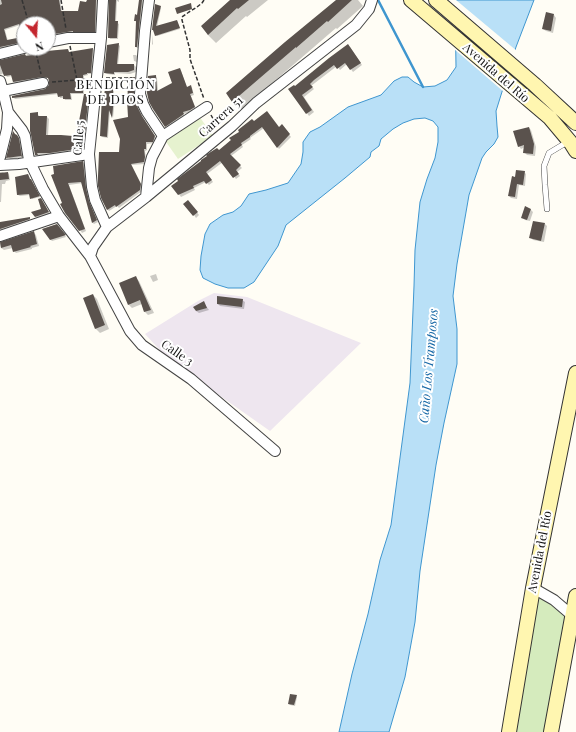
<!DOCTYPE html>
<meta charset="utf-8">
<style>
body{margin:0}
#map{position:relative;width:576px;height:732px;overflow:hidden;background:#fffdf5;font-family:"Playfair Display",serif}
canvas{display:block}
.north{position:absolute;left:16px;top:16px;width:40px;height:40px;box-sizing:border-box;background:#fff;border:1px solid #a0a0a0;border-radius:50%;rotate:162deg;font-size:11px;font-weight:700;line-height:16px;text-align:center;color:#111}
.north::after{content:'';display:block;margin:auto;width:14px;height:18px;background:#c4262e;clip-path:polygon(50% 0,100% 100%,50% 72%,0 100%)}
</style>
<div id="map">
<canvas width="576" height="732"></canvas>
<div class="north">N</div>
</div>
<script>
const ctx = document.querySelector('canvas').getContext('2d');
ctx.lineJoin = 'round';
function fill(path, color) {
  ctx.fillStyle = color;
  ctx.fill(path, 'evenodd');
}
function poly(rows) {
  const path = new Path2D();
  for (const r of rows) {
    path.moveTo(r[0], r[1]);
    for (let i = 2; i < r.length; i += 2) path.lineTo(r[i], r[i + 1]);
  }
  return path;
}
function stroke(path, color, width, dash) {
  ctx.strokeStyle = color;
  ctx.lineWidth = width;
  ctx.lineCap = dash ? 'butt' : 'round';
  ctx.setLineDash(dash || []);
  ctx.stroke(path);
}
function drawText(font, color, halo, rows, align = 'center') {
  ctx.font = font + ' "Playfair Display",serif';
  ctx.lineWidth = 4;
  ctx.setLineDash([]);
  ctx.textBaseline = 'middle';
  ctx.strokeStyle = halo;
  ctx.fillStyle = color;
  for (const [text, x, y, turn = 0] of rows) {
    ctx.save();
    ctx.translate(x, y);
    ctx.rotate((+turn || 0) * Math.PI / 180);
    ctx.textAlign = isNaN(turn) ? turn : align;
    if (halo) ctx.strokeText(text, 0, 0);
    ctx.fillText(text, 0, 0);
    ctx.restore();
  }
}
const industrial = poly([
 [214,293,247,297,361,343,270,431,169,360,145,334,198,301]
]);
const green = poly([
 [542,598,567,611,547,732,513,732,537,602,539,599]
]);
const pitch = poly([
 [199,116,213,136,178,159,164,139]
]);
const water = poly([
 [455,0,534,0,516,47,496,111,497,126,498,137,494,144,486,152,482,158,469,195,457,264,453,296,457,329,457,364,444,423,436,465,420,571,415,622,405,677,389,732,339,732,352,674,368,614,380,560,391,525,410,383,414,286,415,250,420,202,427,179,435,158,438,142,438,127,433,121,425,118,414,119,403,123,393,129,381,139,379,146,371,152,370,157,345,178,286,225,278,246,254,282,244,288,228,288,215,284,203,278,200,270,201,256,205,234,210,224,223,215,233,212,241,206,249,194,266,190,288,183,301,164,303,152,303,142,310,132,320,127,348,107,381,95,394,81,402,77,408,77,414,82,423,87,435,86,447,80,456,67,455,0]
]);
const pier = poly([
 [453,0,456,0,517,51,504,92,454,49]
]);
const shadow = poly([
 [0,0,60,0,62,12,78,12,87,3,88,0,98,0,96,32,74,32,48,36,48,24,24,24,24,43,0,49],
 [20,25,24,37,8,41,5,30],
 [110,0,119,0,119,2,117,1,116,22,119,24,118,39,110,39,109,37],
 [140,0,144,0,138,48,137,48,136,47,136,22,135,20,138,16],
 [233,0,268,0,247,17,246,16,216,43,208,35,202,26],
 [337,0,358,0,363,6,337,29,336,28,241,110,233,102,227,93],
 [160,7,161,8,157,27,177,21,180,29,157,36,156,35,153,30],
 [554,15,556,18,553,33,546,31,543,29],
 [152,34,153,44,152,45],
 [118,44,120,46,118,65,134,65,136,67,136,72,130,74,115,73,115,75,107,74,105,73],
 [350,47,362,65,353,72,347,64,340,70,337,66,311,86,314,89,304,97,314,112,309,116,289,89,295,88],
 [31,48,34,48,36,54,58,50,68,50,69,53,93,49,94,50,92,74,88,74,88,75,84,76,84,94,71,94,72,100,65,100,64,98,60,98,59,94,15,99,13,97,48,89,50,85,49,79,48,78,44,78,15,83,13,82,12,76,7,77,4,73,0,75,0,61,26,55,30,53],
 [133,55,136,55,137,56,137,62,134,61],
 [179,69,181,71,187,88,190,86,192,88,194,95,191,96,196,109,192,112,183,114,185,116,167,128,154,108,155,76,157,78,158,91,174,83],
 [134,78,136,80,135,96,138,108,143,118,157,139,154,143,147,144,147,150,145,151,146,159,145,164,131,165,142,186,142,191,119,208,117,206,109,211,107,209,129,118],
 [113,90,114,91,114,98,115,99,113,118,110,110,108,138,102,137,101,136,105,98],
 [88,95,90,97,85,150,52,155,39,155,39,157,38,157,36,155,37,113,40,117,47,117,49,119,48,136,72,137,74,139,75,147],
 [252,121,279,128,284,127,291,137,279,149,264,128,250,138,251,139,242,145,243,147,231,156,242,168,237,172,240,176,236,179,223,162,207,174,213,182,209,185,206,182,194,188,195,190,181,197,173,186,219,151],
 [529,128,531,130,536,147,535,156,527,155,525,153,525,147,521,149,519,146],
 [14,133,20,141,23,157,11,159,9,158,9,154],
 [83,162,85,164,87,190,90,204,98,222,94,224,93,223,83,183,69,185,86,231,82,233,63,204,53,175],
 [0,172,3,172,4,173,8,173,9,174,10,180,6,181,5,184,2,184,1,202,0,202],
 [524,172,526,174,525,186,519,185,517,199,511,198,509,196,516,178],
 [28,175,29,176,30,180,40,197,32,199,30,195,20,196,18,195,16,178],
 [42,201,50,214,37,218,36,217,42,210],
 [190,203,199,215,196,218,194,215],
 [530,209,533,212,530,221,525,220,522,217],
 [29,218,31,220,0,231,0,223],
 [545,224,547,226,544,242,533,240,531,238],
 [58,227,66,237,52,241,50,239],
 [34,233,36,235,39,246,32,248,32,249,16,253,14,251,13,248,4,250,1,248,0,243,2,243],
 [156,274,158,280,153,282,150,276],
 [135,277,139,281,154,313,148,315,144,311,142,304,132,308,129,305],
 [93,295,97,299,109,329,100,333,96,329,84,299],
 [242,300,245,302,244,309,220,306,218,304],
 [203,302,209,310,199,313,196,311],
 [296,696,297,697,295,706,290,705,289,704]
]);
const stream = poly([
 [378,0,423,87]
]);
const building = poly([
 [1,0,59,0,61,11,78,11,80,1,86,2,87,0,96,0,95,32,73,32,73,31,48,35,48,21,36,24,24,24,24,42,0,47,0,5,2,4],
 [19,24,22,37,7,40,4,29],
 [109,0,116,0,115,21,118,21,117,38,108,38],
 [139,0,142,0,137,47,135,47,136,21,134,21,135,14,137,15],
 [230,0,249,0,238,9,237,8,208,35,201,26],
 [336,0,352,0,328,22,327,21,296,48,296,47,232,102,226,93,285,42],
 [191,3,192,9,177,14,175,8],
 [155,4,161,6,156,26,177,20,180,28,155,36,153,30,152,30],
 [546,12,554,14,551,31,542,29],
 [119,43,117,64,134,64,134,70,128,72,114,72,114,74,104,73,107,45],
 [348,44,361,63,350,70,345,63,337,69,334,65,314,80,310,84,313,87,302,95,312,110,306,114,288,89,294,85,295,86,329,58],
 [93,48,91,73,87,73,87,74,83,75,83,93,70,93,71,99,63,99,63,96,58,97,57,93,12,98,12,96,45,89,49,85,49,81,48,78,42,77,13,82,11,75,4,76,0,65,0,60,25,54,26,56,38,54,38,53,47,52,47,51,68,49,69,52],
 [180,68,187,87,191,85,193,93,190,94,195,107,190,110,183,112,184,114,165,127,153,109,149,102,147,93,148,76,156,75,157,91,172,83,168,72],
 [135,77,134,94,137,106,142,116,155,136,153,142,146,142,146,149,144,149,145,157,144,162,131,164,141,184,140,190,116,207,115,205,107,210,101,198,98,186,98,176,99,152,119,152,120,139,113,120,128,117,127,100,128,100,127,78],
 [105,88,113,89,113,97,114,97,112,118,109,110,107,137,100,136,102,96,104,97],
 [84,94,89,94,83,148,50,153,37,153,38,155,35,155,31,135,30,131,30,113,38,112,38,116,47,116,46,135,61,135,73,136,73,143,75,143],
 [267,111,279,127,282,124,290,134,277,148,262,127,250,136,250,137,241,143,242,145,230,154,241,165,236,170,239,174,233,178,220,161,206,172,212,180,206,184,204,181,193,186,194,188,178,195,171,186,178,181,177,179,201,161,201,160,207,156,206,155,209,153,217,148,219,150,231,140,229,138,239,132,238,130,243,126,252,119,254,121],
 [529,127,534,144,533,154,523,153,524,145,518,147,513,131],
 [13,131,15,134,17,135,19,138,22,157,21,156,6,158],
 [83,161,86,188,89,201,97,220,92,223,81,182,68,183,85,229,79,231,65,213,60,204,62,203,51,175,54,174,53,166],
 [516,170,525,171,523,185,517,184,515,197,508,196,512,176,515,177],
 [8,172,9,179,0,180,0,173],
 [28,174,30,179,31,179,40,196,30,199,29,194,17,195,15,177],
 [41,198,49,212,35,217,31,212,41,209,38,199],
 [188,200,198,212,193,216,183,204],
 [525,206,531,209,527,220,521,218],
 [30,217,30,219,0,229,0,222],
 [533,221,545,223,541,241,529,238],
 [57,224,66,235,50,240,42,229],
 [34,231,37,244,30,246,31,247,13,252,11,245,1,248,0,242],
 [136,276,143,292,151,310,144,312,140,300,128,305,119,283],
 [93,294,105,325,95,329,83,298],
 [217,296,243,299,242,307,217,304],
 [204,301,207,308,196,311,193,307],
 [290,694,297,695,294,705,288,704]
]);
const path = poly([
 [22,0,29,24],
 [61,0,66,29],
 [204,0,202,3,197,7,189,12,182,17,182,20,190,50,190,59,204,99],
 [70,46,77,80],
 [35,48,41,74],
 [106,78,132,78],
 [52,82,88,79],
 [211,115,217,126]
]);
const service = poly([
 [547,209,545,185,544,166,549,153,564,144,569,143]
]);
const minor = poly([
 [103,0,101,38,89,154,92,187,95,200,107,227],
 [149,0,145,31,140,94,143,104,147,112,163,136],
 [48,42,68,38,101,38],
 [0,54,24,48],
 [0,81,3,91,8,112,7,129,0,157],
 [3,91,43,83],
 [8,112,22,130,25,136,29,160,43,189,59,216,90,256,130,331,142,345,191,379,275,451],
 [0,165,19,164,89,154],
 [146,197,149,168,152,157,163,136,207,107],
 [0,236,59,216],
 [90,256,93,247,107,227,146,197,232,126,256,103,356,25,369,9,372,0],
 [533,588,554,600,575,618]
]);
const secondary = poly([
 [411,0,550,118,571,143,576,151],
 [436,0,535,85,576,123],
 [509,732,533,588,576,373],
 [551,732,576,596]
]);
const streetNames = [
 ["Avenida del Río",496,73,41],
 ["Carrera 51",221,117,-42],
 ["Calle 5",79,138,-86],
 ["Calle 3",177,353,35],
 ["Avenida del Río",540,552,-79]
];
const neighbourhoodNames = [
 ["BENDICIÓN",116,85],
 ["DE DIOS",116,100]
];
const waterNames = [
 ["Caño Los Tramposos",429,366,-85]
];
fill(industrial, '#eee6ef');
fill(green, '#d5ebbd');
fill(pitch, '#e6f2cf');
fill(water, '#b9e0f7');
stroke(water, '#3f96cf', 1);
fill(pier, '#fffdf5');
fill(shadow, '#0003');
stroke(stream, '#3f96cf', 2.5);
fill(building, '#5a524d');
stroke(service, '#444', 6);
stroke(minor, '#444', 12);
stroke(secondary, '#333', 16);
stroke(path, '#333', 1.5, [4, 2]);
stroke(service, '#fff', 5);
stroke(minor, '#fff', 10);
stroke(secondary, '#fff6b0', 14);
drawText('12px', '#111', '#fff', streetNames);
ctx.letterSpacing = '1px';
drawText('13px', '#111', '#fff', neighbourhoodNames);
ctx.letterSpacing = '0px';
drawText('italic 13px', '#1768a6', '#fff', waterNames);
</script>
